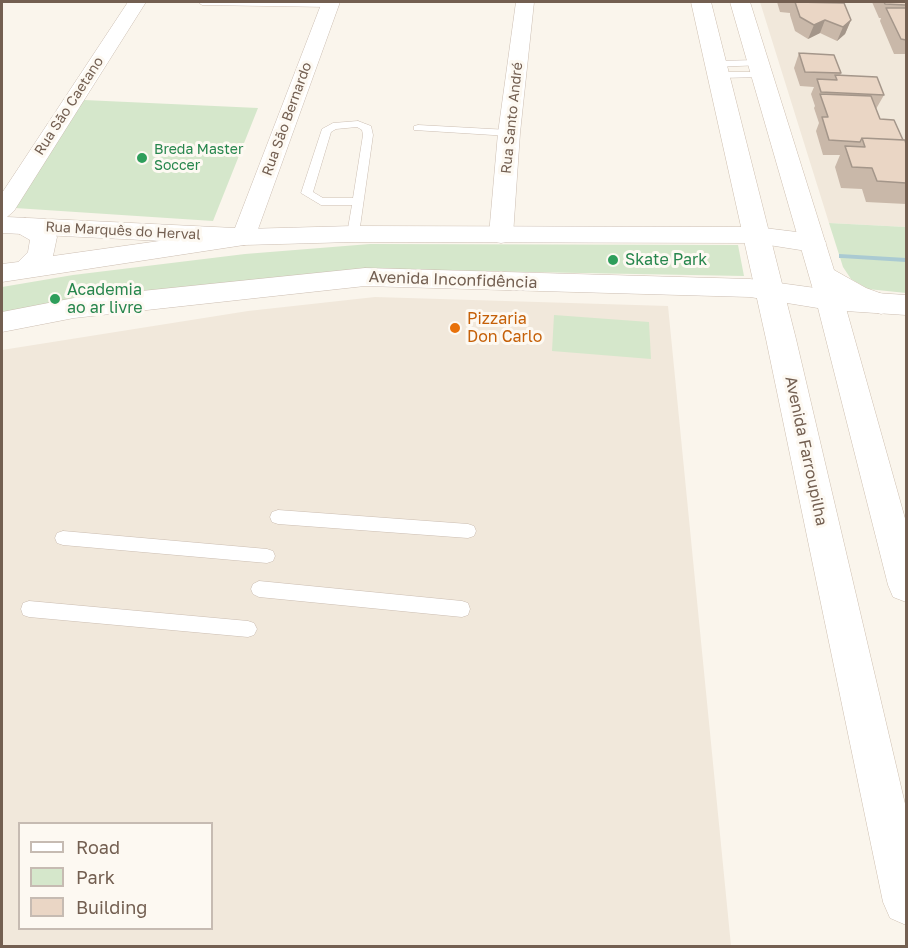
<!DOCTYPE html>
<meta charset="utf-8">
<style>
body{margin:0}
#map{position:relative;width:908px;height:948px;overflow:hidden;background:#faf5ec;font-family:"Golos Text",sans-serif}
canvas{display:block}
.frame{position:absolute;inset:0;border:3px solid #735f51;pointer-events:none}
.legend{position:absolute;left:18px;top:822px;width:195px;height:108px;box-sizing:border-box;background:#fdf9f2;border:2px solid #c6bbb2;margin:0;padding:8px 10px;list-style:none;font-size:18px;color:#735f51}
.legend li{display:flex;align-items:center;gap:12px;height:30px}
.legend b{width:30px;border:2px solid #c6bbb2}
</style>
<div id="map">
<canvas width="908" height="948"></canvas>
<div class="frame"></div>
<ul class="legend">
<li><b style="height:8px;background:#fff"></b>Road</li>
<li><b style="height:16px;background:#d5e7cb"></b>Park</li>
<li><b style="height:16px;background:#ead6c5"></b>Building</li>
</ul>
</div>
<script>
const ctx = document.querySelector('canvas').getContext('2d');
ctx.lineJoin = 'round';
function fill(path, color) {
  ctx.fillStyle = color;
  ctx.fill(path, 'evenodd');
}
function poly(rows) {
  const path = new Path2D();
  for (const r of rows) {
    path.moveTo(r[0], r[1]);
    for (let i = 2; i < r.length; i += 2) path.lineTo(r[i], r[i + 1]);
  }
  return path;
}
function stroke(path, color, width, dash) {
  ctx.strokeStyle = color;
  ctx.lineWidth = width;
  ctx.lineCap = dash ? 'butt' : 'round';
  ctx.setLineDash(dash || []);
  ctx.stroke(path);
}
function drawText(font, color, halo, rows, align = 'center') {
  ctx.font = font + ' "Golos Text",sans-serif';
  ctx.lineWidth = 6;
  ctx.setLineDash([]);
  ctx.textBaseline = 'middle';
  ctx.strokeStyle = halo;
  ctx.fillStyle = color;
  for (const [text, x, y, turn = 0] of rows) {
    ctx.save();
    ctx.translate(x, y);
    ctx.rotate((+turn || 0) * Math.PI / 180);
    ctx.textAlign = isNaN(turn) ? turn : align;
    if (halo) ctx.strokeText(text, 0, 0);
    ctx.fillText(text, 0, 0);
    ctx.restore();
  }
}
const residential = poly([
 [760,2,906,2,906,227,829,223],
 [375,297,668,306,731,946,2,946,2,350,248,311],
 [20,824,212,824,212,928,20,928]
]);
const green = poly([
 [84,100,258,108,213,221,15,208],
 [829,223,906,227,906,293,868,289,851,279,843,267],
 [370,244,738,245,744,276,365,269,75,302,2,315,2,287,73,275,245,254],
 [554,315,649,322,651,359,552,351]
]);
const stream = poly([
 [839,254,906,258,906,262,842,258,839,258,839,254]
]);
const service = poly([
 [198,2,330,2,334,4,330,7,202,5,198,2],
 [759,60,764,63,762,65,714,67,709,64,714,61,759,60],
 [763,72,766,73,766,77,717,78,712,75,717,72,763,72],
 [358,121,371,126,373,135,359,234,353,238,347,234,352,205,321,205,301,193,322,129,333,123,358,121],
 [357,127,362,130,363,135,353,198,323,198,313,192,331,132,336,129,357,127],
 [418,125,509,130,514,133,509,136,414,130,414,126,418,125],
 [278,510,468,524,474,526,476,531,474,536,468,538,278,524,272,522,270,517,272,512,278,510],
 [63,531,267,549,273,551,275,556,273,561,267,563,63,545,57,543,55,538,57,533,63,531],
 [259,581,462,601,468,603,470,609,468,615,462,617,259,597,253,594,251,589,253,584,259,581],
 [29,601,248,621,254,623,257,629,254,635,248,637,29,617,23,615,21,609,23,603,29,601]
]);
const minor = poly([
 [128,2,146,2,14,211,7,217,235,228,322,2,340,2,253,243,244,245,2,233,2,193,128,2],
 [516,2,534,2,520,133,513,235,510,241,501,243,492,241,489,235,498,133,516,2]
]);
const tertiary = poly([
 [25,218,53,231,57,237,53,256,244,229,353,226,756,227,813,234,822,237,826,243,822,249,813,252,756,243,353,242,244,245,2,282,2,264,18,262,28,252,30,240,16,232,12,226,16,220,25,218],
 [365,268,750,279,830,290,906,295,906,315,830,310,750,297,365,286,74,318,2,332,2,312,74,298,365,268]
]);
const secondary = poly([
 [691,2,711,2,796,339,906,808,906,925,890,918,883,902,766,339,691,2],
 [730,2,750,2,834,270,866,288,891,297,895,304,891,311,881,314,844,301,906,522,906,602,893,597,888,585,816,300,730,2]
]);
const wall = poly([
 [777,2,845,2,844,4,851,20,845,34,837,41,820,33,808,39,795,31,790,15,790,13,780,12],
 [872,2,906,2,906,54,894,54,880,21,881,18,879,18],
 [799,53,841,73,840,76,884,95,876,109,880,119,906,144,906,204,866,202,862,189,841,188,835,167,840,155,823,155,816,131,819,123,814,108,815,106,811,94,814,87,800,86,794,68]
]);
const shadedWall = poly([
 [825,20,820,33,808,39,814,25],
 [851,20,845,34,837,41,843,27]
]);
const building = poly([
 [795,2,844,3,851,20,843,27,825,20,814,25,800,17,795,2],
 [884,2,906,2,906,5,885,4,884,2],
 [886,8,906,8,906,40,901,39,886,8],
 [799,53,834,55,841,73,805,72,799,53],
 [835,75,877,77,884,95,821,92,817,79,837,80,835,75],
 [820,94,871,96,880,119,894,120,903,140,862,138,860,142,829,140,822,117,828,117,820,94],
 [862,138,905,140,906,144,906,183,877,181,872,168,852,167,845,146,865,147,862,138]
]);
const markers = [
 [142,158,6,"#2e9e5b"],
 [613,260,6,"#2e9e5b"],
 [55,299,6,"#2e9e5b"],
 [455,328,6,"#e8710a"]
];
const farStreetnames = [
 ["Rua São Caetano",69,106,-57],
 ["Rua Santo André",512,118,-84],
 ["Rua São Bernardo",287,119,-70],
 ["Rua Marquês do Herval",123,231,3]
];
const farLeisurenames = [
 ["Breda Master",154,150],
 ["Soccer",154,166]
];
const leisureNames = [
 ["Skate Park",625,260],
 ["Academia",67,290],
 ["ao ar livre",67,308]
];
const streetNames = [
 ["Avenida Inconfidência",453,280,2],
 ["Avenida Farroupilha",806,451,78]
];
const foodNames = [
 ["Pizzaria",467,319],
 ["Don Carlo",467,337]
];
fill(residential, '#f1e8db');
fill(green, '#d5e7cb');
fill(stream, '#aacad2');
stroke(service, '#ccbeb2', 1);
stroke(minor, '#ccbeb2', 1);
stroke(tertiary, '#ccbeb2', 1);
stroke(secondary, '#cebfb0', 1);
fill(service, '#fff');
fill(minor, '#fff');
fill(tertiary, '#fff');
fill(secondary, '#fff');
fill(wall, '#c9b8a9');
fill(shadedWall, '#a4968a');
fill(building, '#ead6c5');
stroke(building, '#a4968a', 1.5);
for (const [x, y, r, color] of markers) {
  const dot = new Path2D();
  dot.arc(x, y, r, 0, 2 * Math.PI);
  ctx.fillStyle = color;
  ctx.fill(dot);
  stroke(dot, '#fdf9f2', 2);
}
drawText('14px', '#735f51', '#fdf9f2', farStreetnames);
drawText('14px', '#27864d', '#fdf9f2', farLeisurenames, 'left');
drawText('16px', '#27864d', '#fdf9f2', leisureNames, 'left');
drawText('16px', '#735f51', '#fdf9f2', streetNames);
drawText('16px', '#c56008', '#fdf9f2', foodNames, 'left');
</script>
